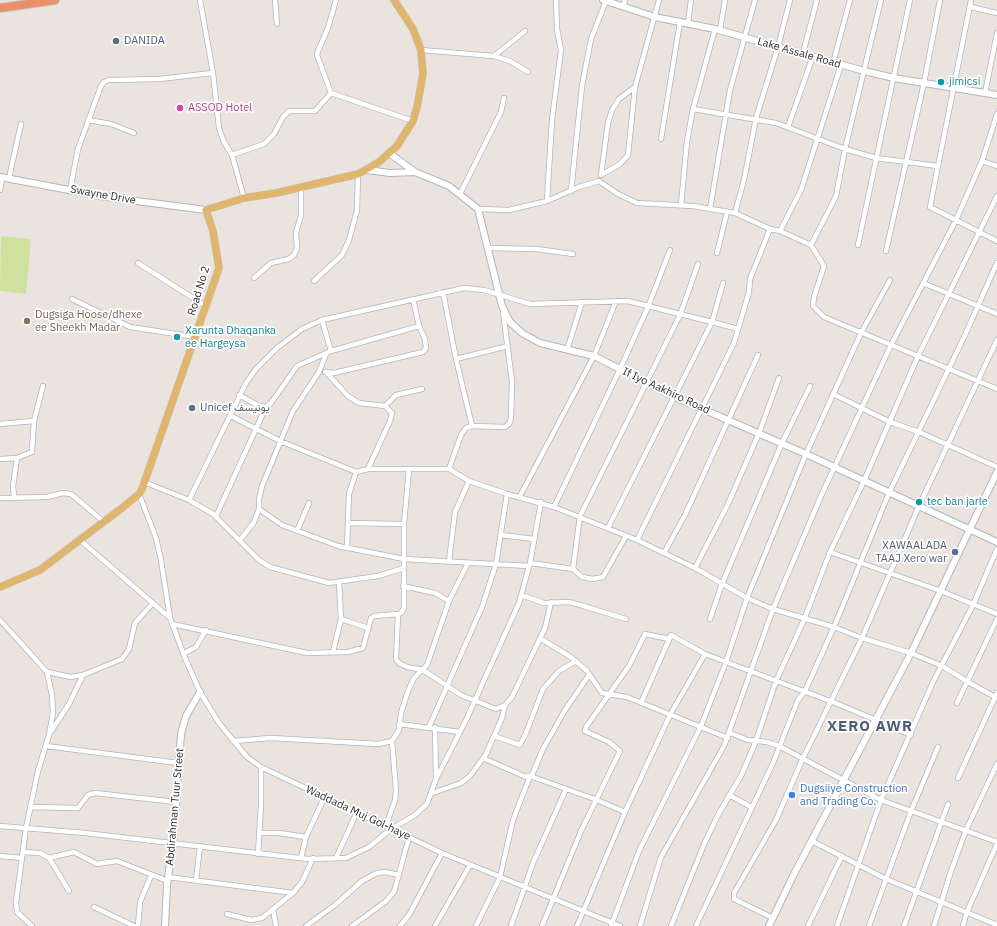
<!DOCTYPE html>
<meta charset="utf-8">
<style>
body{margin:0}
canvas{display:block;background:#ebe4de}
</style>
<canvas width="997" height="926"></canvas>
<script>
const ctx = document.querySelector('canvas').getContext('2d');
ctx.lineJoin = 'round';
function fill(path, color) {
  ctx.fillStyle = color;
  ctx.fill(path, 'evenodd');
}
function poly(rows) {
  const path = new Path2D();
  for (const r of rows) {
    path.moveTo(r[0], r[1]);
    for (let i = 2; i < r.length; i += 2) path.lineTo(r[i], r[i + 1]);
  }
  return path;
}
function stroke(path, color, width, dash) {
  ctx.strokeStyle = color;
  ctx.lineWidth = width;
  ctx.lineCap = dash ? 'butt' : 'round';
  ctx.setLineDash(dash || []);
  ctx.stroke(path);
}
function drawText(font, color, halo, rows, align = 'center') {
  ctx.font = font + ' "IBM Plex Sans",Vazirmatn,sans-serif';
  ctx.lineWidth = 3.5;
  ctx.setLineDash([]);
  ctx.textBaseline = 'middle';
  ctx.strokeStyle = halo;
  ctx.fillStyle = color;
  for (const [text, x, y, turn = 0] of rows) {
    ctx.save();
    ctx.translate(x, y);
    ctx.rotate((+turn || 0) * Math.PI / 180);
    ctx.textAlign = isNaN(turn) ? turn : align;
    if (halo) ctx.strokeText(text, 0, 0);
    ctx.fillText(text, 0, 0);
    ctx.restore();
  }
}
const pitch = poly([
 [1,236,31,239,26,294,0,291]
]);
const street = poly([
 [200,0,213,73,219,128,224,142,232,155,244,198],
 [275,0,277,24],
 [623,7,625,0],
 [971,7,997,13],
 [688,23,691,0],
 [720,30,725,0],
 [421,50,494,56,510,61,528,72],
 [803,53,817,0],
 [494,56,525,31],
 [833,63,850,0],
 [331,93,413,121],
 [985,93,997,33],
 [693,109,776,123,845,149,876,158,938,166,930,207,997,241],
 [88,120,111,124,134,133],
 [788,127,813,56],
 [661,139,680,22],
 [232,155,264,144,274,134,283,117,289,111,315,111,331,93,317,55,318,51,328,28,336,0],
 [982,161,997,166],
 [938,166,971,0],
 [601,175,620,164,628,155,635,87,659,0],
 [601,175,608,123,612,110,619,99,635,87],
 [9,178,21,124],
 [599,181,618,194,637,203,693,206,735,213,770,229,780,231,811,245,836,196,845,149,881,0],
 [0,190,2,178],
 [70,190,78,149,101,86,104,82,109,80,159,79,213,73],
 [571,191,582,86,591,39,606,1],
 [460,194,501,112,504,98],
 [547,201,552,120,561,50,557,29,556,0],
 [681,205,687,141,693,109,715,29],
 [478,209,509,210,547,201,579,187,599,181],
 [710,209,730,90,755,0],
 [735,213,744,180,756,118,778,47,790,0],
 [780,231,801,190,841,65],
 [811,245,824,266,814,297,813,306,824,317,997,389],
 [858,245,910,0],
 [489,248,536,249,573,254],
 [886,251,924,83,940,0],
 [717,253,727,212],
 [138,263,207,307],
 [254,278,271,263,289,259,294,255,297,248,296,233,301,215,301,187],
 [314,281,342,255,349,240,357,210,358,174],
 [723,283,712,322,738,329],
 [923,283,997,314],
 [443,292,456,359,472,426,466,428,461,435,449,469],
 [72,299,130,327,196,337],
 [322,320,331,351],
 [567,350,582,302],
 [456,359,508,346],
 [325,372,334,373,423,352,426,348,425,339,419,326],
 [326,372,348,396,359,403,385,406,392,413,390,421,368,469],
 [833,394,890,422,919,432,997,467],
 [239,395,259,406,266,407],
 [385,406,396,395,422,389],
 [231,416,280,441,356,472,368,469,449,469,469,481,507,494,554,507,637,540,695,568,747,598,773,609,834,627,862,638,911,653,942,666,968,682,997,698],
 [0,424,34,421],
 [472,426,505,427,509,424,511,419,512,381,503,312],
 [0,459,17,458,32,452,34,421,43,386],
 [144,482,189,500,213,514,259,560,270,567,329,583,378,576,404,568],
 [139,494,156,538,161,560,170,618,185,658,200,692,219,723,247,757,261,767,442,853,620,926],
 [14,496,13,486,17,458],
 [520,496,594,356,616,301],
 [0,498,47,497,63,493,71,494,103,521],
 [189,500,246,383,256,369,277,348,302,329,322,320,464,288,484,290,530,304,628,301,712,322,608,528],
 [554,507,620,369,648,307,670,250],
 [259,509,282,525,338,546,404,559,529,566],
 [216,516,266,407,271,403,297,366,331,351,419,326,413,299],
 [348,523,404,524],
 [297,531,309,503],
 [501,535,534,539],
 [80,540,170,618],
 [240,540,254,522,259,509,259,499,262,486,293,411,319,372,326,354],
 [637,540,734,343,749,292,750,279,770,229],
 [347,548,349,494,356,472],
 [830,552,941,591,997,614],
 [664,553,685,515,758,355],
 [449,561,455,512,469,481],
 [530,563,573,569,580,516,680,315,698,264],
 [695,568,728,504,759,433,779,378],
 [573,569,582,577,593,579,603,577,626,536],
 [403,586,435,593,449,601],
 [521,595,544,603,569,602,580,605,626,619],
 [398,614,396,659,399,663,407,667,423,670,461,695,496,709,505,705,512,697,545,628,551,602],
 [341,619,368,628],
 [710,619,722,584,782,443,810,386],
 [0,620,47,672,52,695,53,713,49,735,38,771,26,828,16,902,17,912,32,926],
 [172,624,307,653,348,652,363,648,371,618,374,616,398,614,401,613,404,608,404,524,409,469],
 [540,638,572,658,587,671,602,693,627,697,728,738],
 [333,652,341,619,339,582],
 [183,654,196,647,206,630],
 [47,672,71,677,83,675,122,659,129,649,135,623,152,604],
 [641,703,671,635,705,654],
 [957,703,997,619],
 [399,724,460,732],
 [429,727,482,607,496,564,507,494],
 [435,727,436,778],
 [50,733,69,704,83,675],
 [730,733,748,740,767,742,779,746,881,800,997,842],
 [494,736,520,745,526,733,543,689,559,671,576,661],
 [233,741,271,738,378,744,392,741,399,730,401,713,408,691,414,678,427,665,449,601,468,563],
 [46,746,178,763],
 [483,758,526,777,532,775,543,749,565,710,589,675],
 [958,778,997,693],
 [430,794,461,783,470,776,486,754,502,718,505,705],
 [729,795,751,807],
 [30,807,78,808,88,795,95,793,176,802],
 [0,826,85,833,308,859,346,858,369,847,391,829,415,815,427,804,436,779,466,720,519,603,530,563,541,502],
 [386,826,395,800,396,791,392,741],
 [259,833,279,833,306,837],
 [812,841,886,879,997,925],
 [23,852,40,853,49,858,69,891],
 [258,854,261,805,261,767],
 [0,856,22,858],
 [49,858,74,852,97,864,117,861,168,881],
 [301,858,306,837,325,796],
 [336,858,357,812],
 [168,877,293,893],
 [196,880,200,846],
 [94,907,134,926],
 [273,910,276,926],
 [227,914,251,920,262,918,293,893,302,882,313,858],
 [773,918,734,899,734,893,776,820,803,758,862,638,919,506,997,340],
 [138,926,140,902,151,876],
 [306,926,335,905,362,881,377,873,385,872,399,875],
 [352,926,385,902,394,892,409,837],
 [400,926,409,915,442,853],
 [435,926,470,865],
 [476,926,500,877,513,820,530,776,597,800,625,812],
 [511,926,533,863,566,789],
 [542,926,581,831,620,751,609,742,585,731,586,727,629,666,645,634,669,639],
 [577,926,625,812,670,715,705,654,726,662,747,598,806,454,861,333,890,280],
 [611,926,639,851,701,726,726,662,838,704,911,735],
 [640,926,661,857,724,746,773,609,821,496,891,345,956,220,982,161,997,114],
 [671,926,705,842,719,813,741,776,756,741,776,681,804,620,830,552,864,481,918,356,997,196],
 [696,926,773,763,798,700,805,691,834,627,889,493,965,335,997,263],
 [808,926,842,856],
 [837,926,881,800,934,680,973,605,997,549],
 [869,926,911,811,938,747],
 [904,926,948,804],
 [934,926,951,871,966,830,997,764],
 [963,926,967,912,997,844]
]);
const secondary = poly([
 [603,0,655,17,715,29,864,71,894,78,997,95],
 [389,153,415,172,449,186,478,209,502,306,510,322,522,333,540,343,594,356,675,397,806,454,997,542],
 [367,170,390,173,415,172],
 [0,177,106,197,206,210],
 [165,926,167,885,173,842,181,734,186,716,200,692],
 [769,926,794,874,911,653,997,472]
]);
const primary = poly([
 [0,587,40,570,122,508,139,494,142,489,219,268,213,231,206,210,244,198,276,193,358,174,379,162,397,146,413,121,417,107,423,74,421,50,413,29,394,0]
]);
const highway = poly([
 [0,8,55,0]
]);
const markers = [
 [116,41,4,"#5c6f8a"],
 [941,82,4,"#0f9aa8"],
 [180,108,4,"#d1479c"],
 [27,321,4,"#8d6e63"],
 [177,337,4,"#0f9aa8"],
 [192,408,4,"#5c6f8a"],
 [919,502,4,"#0f9aa8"],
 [955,552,4,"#5c6f8a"],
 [792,795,4,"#3f7fe0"]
];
const serviceNames = [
 ["DANIDA",124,41],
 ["Unicef يونيسف",200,408],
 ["XAWAALADA",947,546,"right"],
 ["TAAJ Xero war",947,559,"right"]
];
const streetNames = [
 ["Lake Assale Road",799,53,16],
 ["Swayne Drive",103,195,10],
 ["Road No 2",199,291,-73],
 ["If Iyo Aakhiro Road",666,391,25],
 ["Abdirahman Tuur Street",175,807,-85],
 ["Waddada Muj Gol-haye",358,813,25]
];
const cultureNames = [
 ["jimicsi",949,82],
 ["Xarunta Dhaqanka",185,331],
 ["ee Hargeysa",185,344],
 ["tec ban jarle",927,502]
];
const hotelNames = [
 ["ASSOD Hotel",188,108]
];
const educationNames = [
 ["Dugsiga Hoose/dhexe",35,315],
 ["ee Sheekh Madar",35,328]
];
const shopNames = [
 ["Dugsiiye Construction",800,789],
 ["and Trading Co.",800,802]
];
const districtNames = [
 ["XERO AWR",870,727]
];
fill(pitch, '#cee19e');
stroke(street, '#b2b5bd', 6);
stroke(secondary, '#b2b5bd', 8);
stroke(primary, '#c4c4c4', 8);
stroke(highway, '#c4c4c4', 10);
stroke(street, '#fff', 4.5);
stroke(secondary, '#fff', 6);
stroke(primary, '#e0b66e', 7);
stroke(highway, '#eb8f69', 8);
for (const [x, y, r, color] of markers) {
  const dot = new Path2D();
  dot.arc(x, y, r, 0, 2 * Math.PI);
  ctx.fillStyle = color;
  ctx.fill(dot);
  stroke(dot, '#fff', 1.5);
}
drawText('11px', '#4e5e75', '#fff', serviceNames, 'left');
drawText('11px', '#2b2b2b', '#fff', streetNames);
drawText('11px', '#0d838f', '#fff', cultureNames, 'left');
drawText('11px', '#b23c85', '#fff', hotelNames, 'left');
drawText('11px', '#785e54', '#fff', educationNames, 'left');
drawText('11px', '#366cbe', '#fff', shopNames, 'left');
ctx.letterSpacing = '1px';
drawText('bold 15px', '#505c76', '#fff', districtNames);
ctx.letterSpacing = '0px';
</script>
